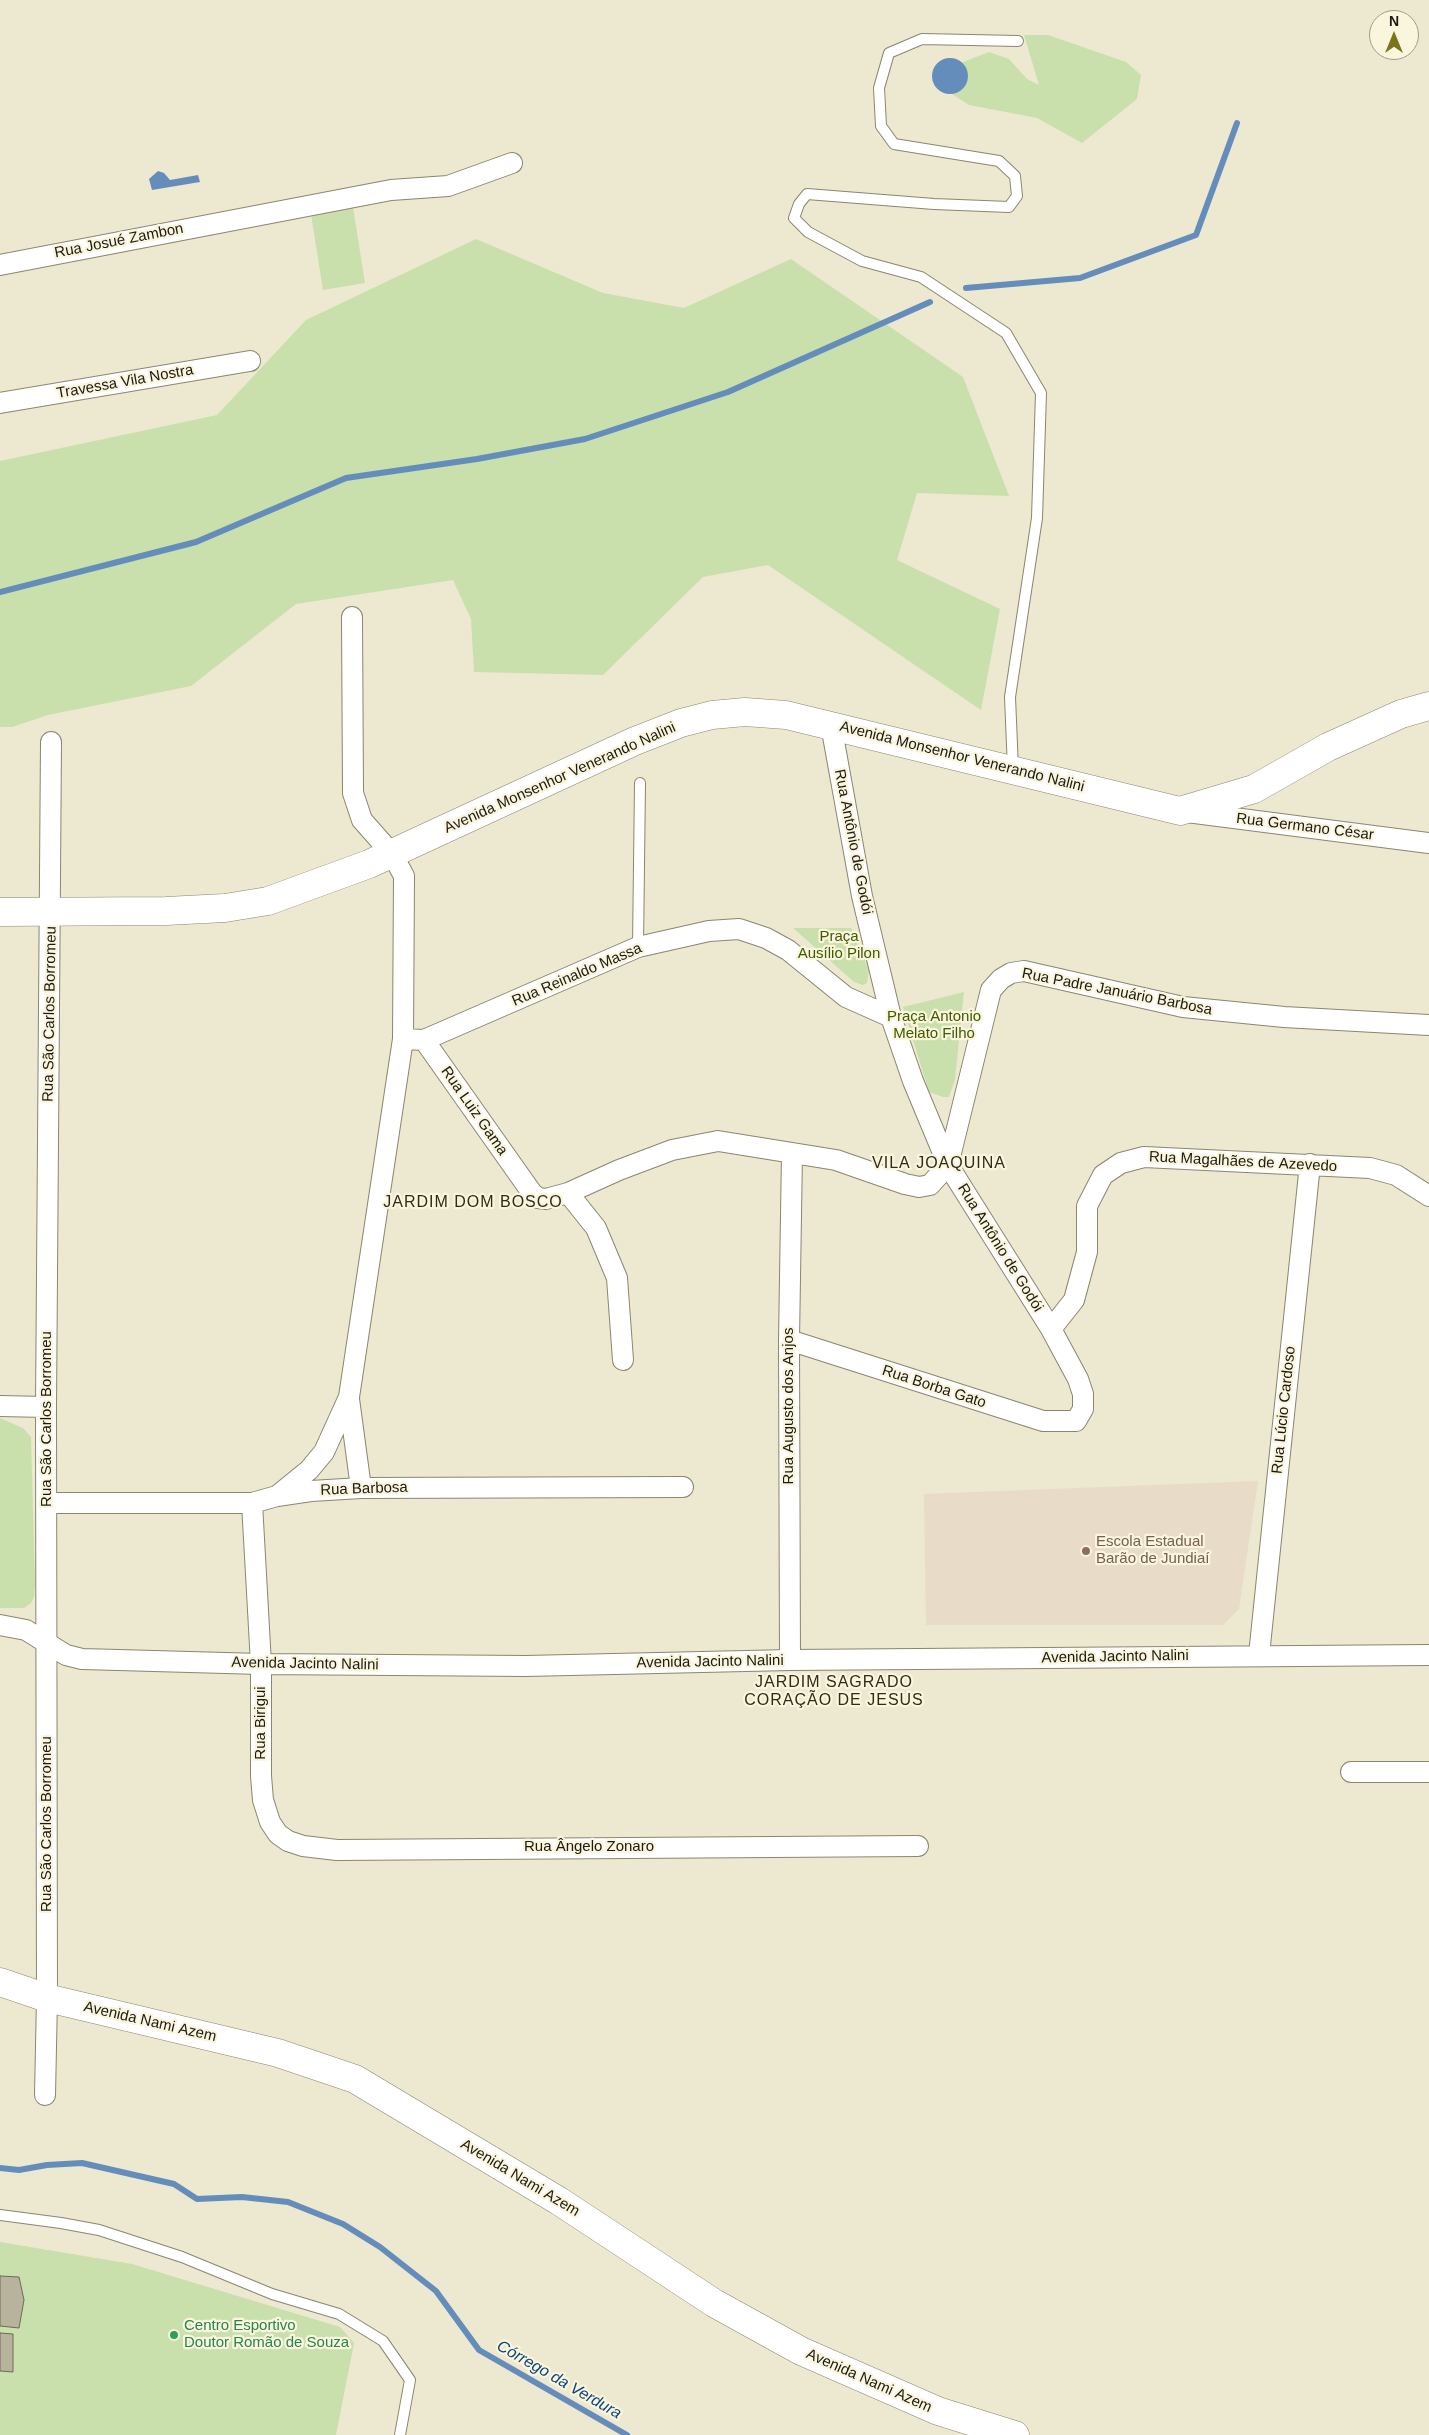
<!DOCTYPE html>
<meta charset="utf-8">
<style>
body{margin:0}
#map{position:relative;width:1429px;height:2435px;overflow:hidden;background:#ede8d0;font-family:Helvetica,sans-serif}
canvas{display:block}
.north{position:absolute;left:1369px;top:10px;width:50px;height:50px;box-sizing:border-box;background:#faf5dd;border:1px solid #a19d8c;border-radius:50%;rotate:0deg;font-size:14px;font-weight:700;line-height:20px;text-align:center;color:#1c1a12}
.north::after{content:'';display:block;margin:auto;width:18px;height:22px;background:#7a7519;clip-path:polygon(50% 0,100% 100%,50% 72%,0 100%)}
</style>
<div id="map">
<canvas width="1429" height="2435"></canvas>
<div class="north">N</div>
</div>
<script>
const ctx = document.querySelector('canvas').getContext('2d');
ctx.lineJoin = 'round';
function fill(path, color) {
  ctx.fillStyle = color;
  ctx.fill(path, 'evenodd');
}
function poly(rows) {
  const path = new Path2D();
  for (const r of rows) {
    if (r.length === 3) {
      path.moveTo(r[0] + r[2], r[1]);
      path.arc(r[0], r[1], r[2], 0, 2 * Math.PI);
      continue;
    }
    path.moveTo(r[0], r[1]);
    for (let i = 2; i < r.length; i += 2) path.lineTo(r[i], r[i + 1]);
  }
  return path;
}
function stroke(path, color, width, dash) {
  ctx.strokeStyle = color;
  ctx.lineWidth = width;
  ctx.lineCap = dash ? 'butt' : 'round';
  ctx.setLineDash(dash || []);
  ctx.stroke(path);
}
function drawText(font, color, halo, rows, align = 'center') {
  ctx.font = font + ' Helvetica,sans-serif';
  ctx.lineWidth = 4.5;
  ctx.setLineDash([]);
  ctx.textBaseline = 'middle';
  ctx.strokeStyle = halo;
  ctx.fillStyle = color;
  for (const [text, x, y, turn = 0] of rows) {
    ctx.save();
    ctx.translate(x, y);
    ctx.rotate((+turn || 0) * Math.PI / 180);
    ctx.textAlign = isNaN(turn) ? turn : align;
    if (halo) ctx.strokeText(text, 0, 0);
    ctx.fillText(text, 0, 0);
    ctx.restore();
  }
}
const education = poly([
 [1258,1481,1239,1609,1223,1625,926,1625,924,1494]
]);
const green = poly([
 [1024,35,1048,35,1126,62,1141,75,1137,99,1082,143,1037,118,969,105,944,89,945,69,989,52,1009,59,1027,79,1039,85],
 [352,201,365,283,323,290,310,208],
 [476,239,603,293,684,308,791,259,963,377,1009,496,917,493,897,560,1000,609,981,710,768,565,703,577,603,675,474,672,471,619,453,580,296,604,191,686,48,715,12,727,0,727,0,461,217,415,306,320],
 [793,928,851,928,869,970,867,983,863,985,854,982],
 [964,992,955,1079,949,1097,943,1097,929,1092,903,1007],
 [0,1418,23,1428,31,1437,35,1584,34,1597,31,1603,24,1608,0,1608],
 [0,2242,132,2264,340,2327,354,2343,336,2435,0,2435]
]);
const water = poly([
 [950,76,18],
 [158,171,164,173,170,180,198,175,200,182,152,190,149,179]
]);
const stream = poly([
 [966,288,1080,278,1196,235,1237,123],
 [0,592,196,542,346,478,477,459,585,439,728,392,930,302],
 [0,2168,19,2170,47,2165,82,2163,174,2184,197,2199,242,2197,288,2202,343,2224,380,2247,436,2291,479,2350,627,2435]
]);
const building = poly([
 [0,2276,19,2277,24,2300,19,2328,0,2326,0,2276],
 [0,2333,13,2334,13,2372,0,2371,0,2333]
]);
const lane = poly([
 [1013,769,1010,697,1037,518,1041,393,1006,333,921,277,862,261,808,232,794,218,799,204,807,194,934,204,1009,207,1017,196,1015,176,999,161,894,144,881,126,879,88,889,53,922,39,1018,41],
 [638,947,640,783],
 [0,2215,61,2223,99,2230,182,2257,272,2294,339,2314,383,2341,410,2380,400,2435]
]);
const street = poly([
 [0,265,391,190,448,186,512,163],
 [0,403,250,361],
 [1187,812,1429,843],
 [403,1039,424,1040,532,1193,538,1198,546,1199,568,1193,619,1170,672,1150,718,1141,836,1160,905,1184,919,1187,930,1185,948,1165,991,990,1001,979,1011,973,1024,971,1183,1007,1284,1017,1429,1025],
 [424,1040,638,947,709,931,739,929,766,938,788,950,846,997,891,1017],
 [568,1193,596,1228,617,1278,623,1360],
 [1051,1329,1074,1300,1087,1252,1087,1206,1103,1175,1121,1163,1144,1157,1370,1168,1396,1175,1429,1196],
 [789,1340,1043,1421,1076,1421,1083,1409,1083,1394,1078,1379,1051,1329,948,1165,913,1081,891,1017,862,896,831,725],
 [349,1399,361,1488],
 [0,1406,46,1407],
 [277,1496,309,1470,324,1452,349,1397,403,1039,404,876,392,854,362,820,353,793,352,617],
 [47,1503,252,1503,277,1496,311,1491,361,1488,683,1487],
 [252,1503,261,1664,261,1776,263,1800,270,1822,278,1834,288,1841,303,1846,337,1850,918,1846],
 [0,1625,26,1630,66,1655,82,1659,261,1664,526,1666,790,1660,1429,1655],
 [1259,1655,1310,1164],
 [790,1660,789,1340,792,1153],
 [1351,1772,1429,1772],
 [45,2095,47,1998,46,1407,51,742]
]);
const secondary = poly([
 [0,912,166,911,225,908,268,901,369,864,635,741,681,723,712,715,745,712,786,715,1180,811,1254,789,1328,747,1401,714,1429,706],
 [0,1982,47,1998,278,2053,355,2079,559,2201,714,2303,801,2351,938,2411,1015,2435]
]);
const markers = [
 [1086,1551,5,"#8d6e63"],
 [174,2335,5,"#2e9e5b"]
];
const streetNames = [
 ["Rua Josué Zambon",119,241,-11],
 ["Travessa Vila Nostra",125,382,-10],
 ["Avenida Monsenhor Venerando Nalini",962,757,14],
 ["Avenida Monsenhor Venerando Nalini",560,778,-24],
 ["Rua Germano César",1305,827,7],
 ["Rua Antônio de Godói",853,842,79],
 ["Rua Reinaldo Massa",577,975,-23],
 ["Rua Padre Januário Barbosa",1117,992,11],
 ["Rua São Carlos Borromeu",50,1014,-89],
 ["Rua Luiz Gama",474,1111,55],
 ["Rua Magalhães de Azevedo",1243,1162,3],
 ["Rua Antônio de Godói",1000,1248,58],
 ["Rua Borba Gato",934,1387,18],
 ["Rua Augusto dos Anjos",789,1406,-90],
 ["Rua Lúcio Cardoso",1284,1410,-84],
 ["Rua São Carlos Borromeu",47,1419,-90],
 ["Rua Barbosa",364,1489,-2],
 ["Avenida Jacinto Nalini",1115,1657,-1],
 ["Avenida Jacinto Nalini",710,1662,-1],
 ["Avenida Jacinto Nalini",305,1664,1],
 ["Rua Birigui",261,1723,-90],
 ["Rua São Carlos Borromeu",47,1824,-90],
 ["Rua Ângelo Zonaro",589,1847],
 ["Avenida Nami Azem",150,2022,13],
 ["Avenida Nami Azem",520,2178,31],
 ["Avenida Nami Azem",869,2381,24]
];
const parkNames = [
 ["Praça",839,937],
 ["Ausílio Pilon",839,954],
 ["Praça Antonio",934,1017],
 ["Melato Filho",934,1034]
];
const educationNames = [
 ["Escola Estadual",1096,1542],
 ["Barão de Jundiaí",1096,1559]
];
const leisureNames = [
 ["Centro Esportivo",184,2326],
 ["Doutor Romão de Souza",184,2343]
];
const neighbourhoodNames = [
 ["VILA JOAQUINA",939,1164],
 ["JARDIM DOM BOSCO",473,1203],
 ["JARDIM SAGRADO",834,1683],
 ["CORAÇÃO DE JESUS",834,1701]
];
const waterNames = [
 ["Córrego da Verdura",559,2380,30]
];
fill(education, '#e8dbc8');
fill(green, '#c9e0ac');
fill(water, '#658dbb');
stroke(stream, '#658dbb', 6);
fill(building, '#b8b39d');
stroke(building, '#6f6a56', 1);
stroke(lane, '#8a8670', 12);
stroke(street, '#8a8670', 22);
stroke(secondary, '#8a8670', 29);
stroke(lane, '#fff', 10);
stroke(street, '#fff', 20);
stroke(secondary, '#fff', 28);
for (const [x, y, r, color] of markers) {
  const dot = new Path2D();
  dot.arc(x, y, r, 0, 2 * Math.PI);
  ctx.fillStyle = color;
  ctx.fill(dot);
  stroke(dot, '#faf5dd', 2);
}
drawText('15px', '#1c1a12', '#faf5dd', streetNames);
drawText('15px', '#405c02', '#faf5dd', parkNames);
drawText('15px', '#785e54', '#faf5dd', educationNames, 'left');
drawText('15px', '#27864d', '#faf5dd', leisureNames, 'left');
ctx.letterSpacing = '1px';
drawText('16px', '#302c1a', '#faf5dd', neighbourhoodNames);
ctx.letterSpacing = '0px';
drawText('italic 16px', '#09457f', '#faf5dd', waterNames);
</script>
